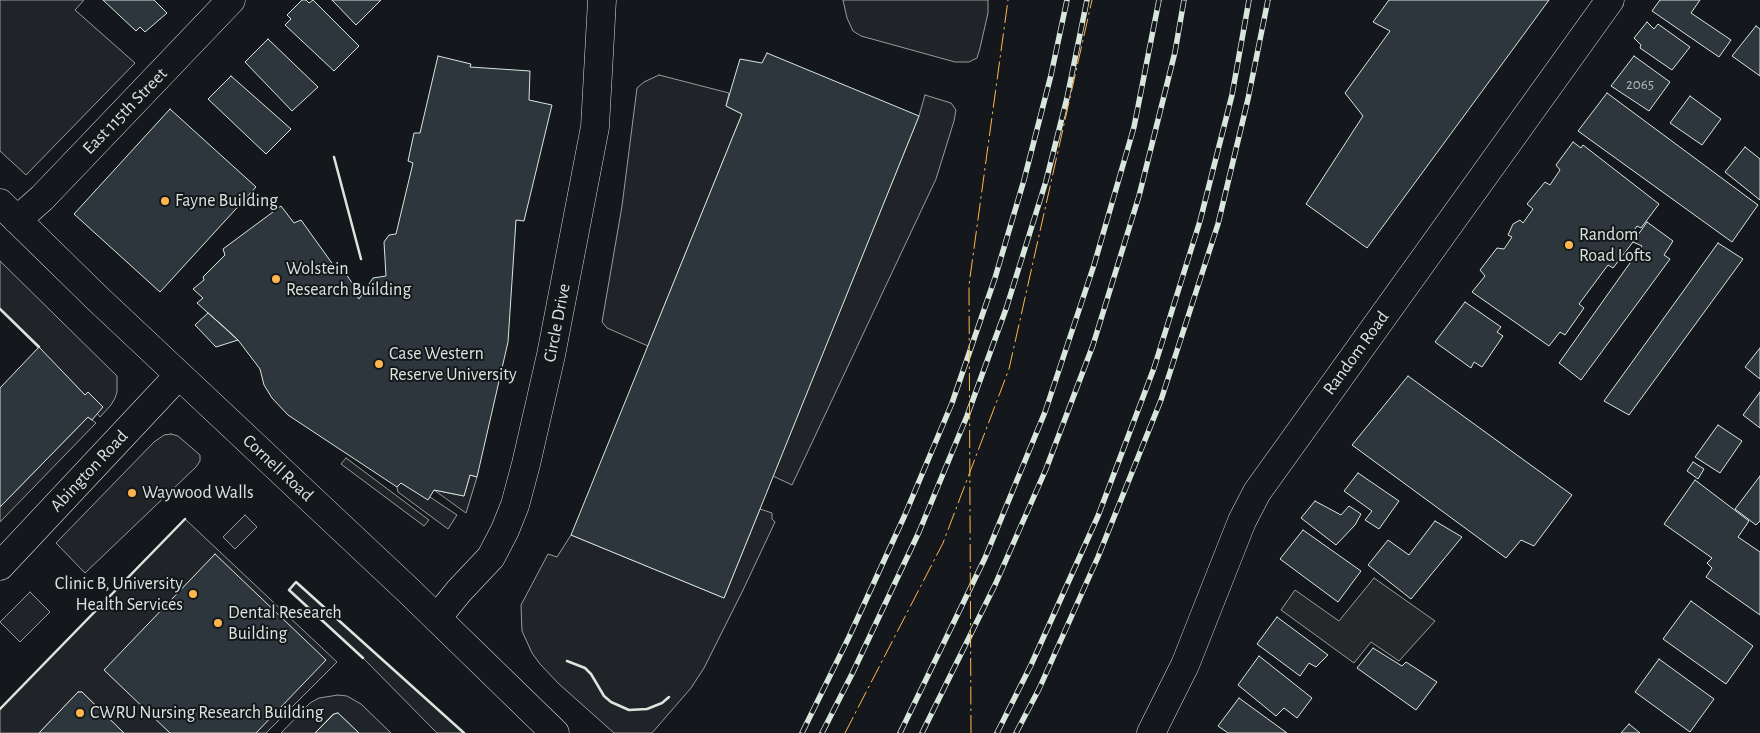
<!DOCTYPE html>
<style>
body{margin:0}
canvas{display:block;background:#14181c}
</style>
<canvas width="1760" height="733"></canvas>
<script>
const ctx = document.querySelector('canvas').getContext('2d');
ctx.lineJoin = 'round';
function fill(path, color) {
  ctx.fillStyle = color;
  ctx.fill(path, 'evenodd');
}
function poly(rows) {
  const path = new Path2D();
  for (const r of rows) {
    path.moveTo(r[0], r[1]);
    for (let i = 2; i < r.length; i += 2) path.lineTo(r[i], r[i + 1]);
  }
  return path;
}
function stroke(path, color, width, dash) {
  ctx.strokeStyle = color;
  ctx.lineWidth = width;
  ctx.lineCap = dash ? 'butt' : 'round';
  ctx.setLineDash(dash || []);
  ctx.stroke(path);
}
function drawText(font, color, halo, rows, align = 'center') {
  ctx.font = font + ' "Alegreya Sans",sans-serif';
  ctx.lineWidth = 4;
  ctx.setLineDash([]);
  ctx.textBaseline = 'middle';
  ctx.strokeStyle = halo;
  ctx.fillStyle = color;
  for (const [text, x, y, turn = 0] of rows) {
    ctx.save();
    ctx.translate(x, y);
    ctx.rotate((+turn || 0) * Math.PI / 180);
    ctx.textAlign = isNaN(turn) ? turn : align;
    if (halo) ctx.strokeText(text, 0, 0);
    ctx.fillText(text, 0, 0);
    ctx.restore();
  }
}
const green = poly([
 [0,0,84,0,75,10,135,63,26,175,0,151,0,0],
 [843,0,988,0,988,13,980,48,977,58,969,62,955,62,861,36,853,31,847,18,843,0],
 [659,75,729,93,726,106,742,114,648,346,607,328,602,322,622,206,637,88,644,82,659,75],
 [925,95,951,103,956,110,954,121,936,179,792,485,773,476,919,116,925,95],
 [0,261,117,376,117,392,115,398,111,405,100,417,97,413,102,407,88,392,85,395,0,309,0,261],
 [88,417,96,423,0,522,0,507,88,417],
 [171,434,178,436,200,455,200,461,196,467,85,573,56,543,154,442,164,435,171,434],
 [346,458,429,520,424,526,341,464,346,458],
 [470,475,477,477,466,513,434,490,464,496,470,475],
 [401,483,428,499,430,497,457,515,448,529,398,492,397,487,401,483],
 [760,509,772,513,772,519,775,522,743,590,704,668,691,688,652,733,614,733,559,684,540,664,532,653,522,631,521,605,548,554,557,557,571,535,724,598,760,509],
 [245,515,257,527,235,549,223,537,245,515],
 [185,519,337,662,266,733,124,733,82,692,78,692,39,733,0,733,0,709,185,519],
 [296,582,464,733,437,733,363,658,289,590,296,582],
 [30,592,50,612,20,642,0,622,30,592],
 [338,695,347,696,361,704,391,733,359,733,338,713,333,714,315,733,281,733,310,703,319,698,338,695]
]);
const parking = poly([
 [1374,578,1435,621,1399,661,1371,642,1354,663,1281,610,1295,590,1339,621,1374,578]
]);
const building = poly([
 [103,0,154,0,167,13,145,32,140,27,136,31,103,0],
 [302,0,306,0,309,3,313,0,359,46,334,71,285,25,291,19,287,15,302,0],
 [332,0,381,0,356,25,332,0],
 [1389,0,1549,0,1367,248,1306,204,1363,116,1345,93,1390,31,1373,22,1389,0],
 [1660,0,1700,0,1691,13,1731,40,1719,57,1652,11,1660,0],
 [1647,22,1654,29,1658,24,1690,47,1672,70,1640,48,1641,45,1634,38,1647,22],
 [1756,26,1760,29,1760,76,1732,56,1756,26],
 [268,39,318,87,292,111,245,62,268,39],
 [767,53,919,116,724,598,571,535,742,114,726,106,740,59,762,63,767,53],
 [438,56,471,64,470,67,530,71,529,100,552,105,524,221,516,220,508,342,477,477,470,475,464,496,434,490,428,500,401,483,397,487,288,415,272,398,264,385,260,369,238,340,197,303,203,298,193,289,204,280,203,277,225,255,223,249,281,206,294,223,301,220,334,266,339,264,355,287,352,289,359,299,373,278,386,276,384,242,389,235,396,234,413,163,408,161,414,133,420,133,438,56],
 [1634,56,1670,82,1649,111,1611,86,1634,56],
 [231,76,291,129,266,154,208,99,231,76],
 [1607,93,1758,205,1732,242,1578,131,1607,93],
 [1690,96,1721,119,1702,145,1670,123,1690,96],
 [170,109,256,187,160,292,74,214,170,109],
 [1573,142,1581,148,1583,145,1659,204,1641,228,1637,226,1629,238,1633,242,1613,268,1608,265,1579,304,1584,308,1565,335,1560,332,1549,346,1472,292,1485,276,1480,270,1497,248,1504,249,1512,237,1508,235,1513,224,1520,220,1523,223,1533,209,1527,204,1545,182,1550,185,1560,170,1556,165,1573,142],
 [1745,147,1760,159,1760,200,1725,172,1745,147],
 [1647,222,1673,241,1664,255,1670,259,1581,380,1559,363,1642,246,1633,242,1647,222],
 [1718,243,1743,259,1629,415,1604,401,1718,243],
 [1465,302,1501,327,1497,332,1503,336,1482,367,1474,362,1471,368,1435,342,1465,302],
 [208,313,223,326,238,340,216,347,195,325,208,313],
 [39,347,85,395,88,392,103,407,92,420,88,417,0,507,0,388,39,347],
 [1760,348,1760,379,1745,367,1760,348],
 [1408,376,1572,495,1534,546,1521,540,1506,558,1352,445,1408,376],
 [1760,392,1760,428,1743,415,1760,392],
 [1718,425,1742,441,1720,473,1695,457,1718,425],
 [1693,462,1704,469,1698,479,1687,471,1693,462],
 [1358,473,1399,501,1379,529,1365,520,1372,511,1344,491,1358,473],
 [1760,476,1760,521,1756,525,1735,509,1760,476],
 [1695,480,1749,521,1738,537,1760,552,1760,615,1706,577,1712,568,1707,563,1712,558,1664,524,1695,480],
 [1315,501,1341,515,1349,506,1361,514,1355,525,1336,545,1301,518,1315,501],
 [1435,521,1462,537,1411,599,1368,565,1388,540,1409,555,1435,521],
 [1303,530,1361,571,1338,602,1280,559,1303,530],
 [215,554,326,660,256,733,170,733,104,670,215,554],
 [1691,601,1753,646,1726,684,1663,639,1691,601],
 [1277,617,1328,655,1316,667,1309,663,1300,676,1257,644,1277,617],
 [1373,648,1402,666,1406,662,1437,682,1416,710,1357,668,1373,648],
 [1259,656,1312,698,1297,718,1284,708,1276,716,1238,685,1259,656],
 [1659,659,1714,699,1690,732,1635,692,1659,659],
 [78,692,82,692,124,733,39,733,78,692],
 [1239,698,1287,733,1228,733,1218,726,1239,698],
 [338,713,359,733,315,733,334,714,338,713],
 [1629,724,1640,733,1621,733,1629,724]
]);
const minor = poly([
 [0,203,97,298,410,592,555,733],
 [17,220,42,198,231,0],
 [0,566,179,375],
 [437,618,459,591,491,557,505,530,515,505,526,464,551,355,595,127,602,0],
 [1151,733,1185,665,1242,521,1257,492,1610,0]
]);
const rail = poly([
 [802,733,849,637,904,517,952,403,995,278,1024,180,1051,75,1067,0],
 [822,733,852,674,919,532,967,416,1006,309,1046,181,1067,98,1087,0],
 [900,733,985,558,1045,412,1094,265,1134,127,1159,0],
 [922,733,995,585,1046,469,1093,345,1139,196,1175,52,1184,0],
 [997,733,1031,665,1098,516,1154,368,1200,221,1232,95,1249,0],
 [1016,733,1039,689,1098,557,1161,400,1218,224,1248,99,1268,0]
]);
const wall = poly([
 [334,157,361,259],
 [0,309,39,347],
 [363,658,289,590,296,582,464,733],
 [567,661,585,668,591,674,604,696,611,702,629,710,647,709,662,703,669,697],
 [0,709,185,519]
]);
const power = poly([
 [845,733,943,543,1009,369,1092,0],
 [971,733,969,285,1008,0]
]);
const markers = [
 [165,201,5,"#ffb74d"],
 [1569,245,5,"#ffb74d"],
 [276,279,5,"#ffb74d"],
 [379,364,5,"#ffb74d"],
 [132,493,5,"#ffb74d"],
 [193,594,5,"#ffb74d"],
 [218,623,5,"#ffb74d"],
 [80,713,5,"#ffb74d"]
];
const numberNames = [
 ["2065",1640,84]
];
const streetNames = [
 ["East 115th Street",125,111,-46],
 ["Circle Drive",557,323,-79],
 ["Random Road",1356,353,-54],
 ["Cornell Road",278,468,43],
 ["Abington Road",89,471,-47]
];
const poiNames = [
 ["Fayne Building",175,201],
 ["Random",1579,235],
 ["Road Lofts",1579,256],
 ["Wolstein",286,269],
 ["Research Building",286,290],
 ["Case Western",389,354],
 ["Reserve University",389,375],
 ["Waywood Walls",142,493],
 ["Clinic B, University",183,584,"right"],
 ["Health Services",183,605,"right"],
 ["Dental Research",228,613],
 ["Building",228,634],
 ["CWRU Nursing Research Building",90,713]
];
fill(green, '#202428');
stroke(green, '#939e99', 1);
fill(parking, '#24282b');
stroke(parking, '#939e99', 1);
fill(building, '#2c363c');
stroke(building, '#d8e6dc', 1);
stroke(minor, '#d8e6dc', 29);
stroke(minor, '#14181c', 28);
stroke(rail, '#d8e6dc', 5.5);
stroke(rail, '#14181c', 4, [11]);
stroke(wall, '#d8e6dc', 2.5);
stroke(power, '#ffb74d', 1, [18, 4, 2.5, 4]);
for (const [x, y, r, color] of markers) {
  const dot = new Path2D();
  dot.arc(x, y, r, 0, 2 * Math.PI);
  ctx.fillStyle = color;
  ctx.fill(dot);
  stroke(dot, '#14181c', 2);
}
drawText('15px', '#adbab4', null, numberNames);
drawText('18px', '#d8e6dc', '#14181c', streetNames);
drawText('18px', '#d8e6dc', '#14181c', poiNames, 'left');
</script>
